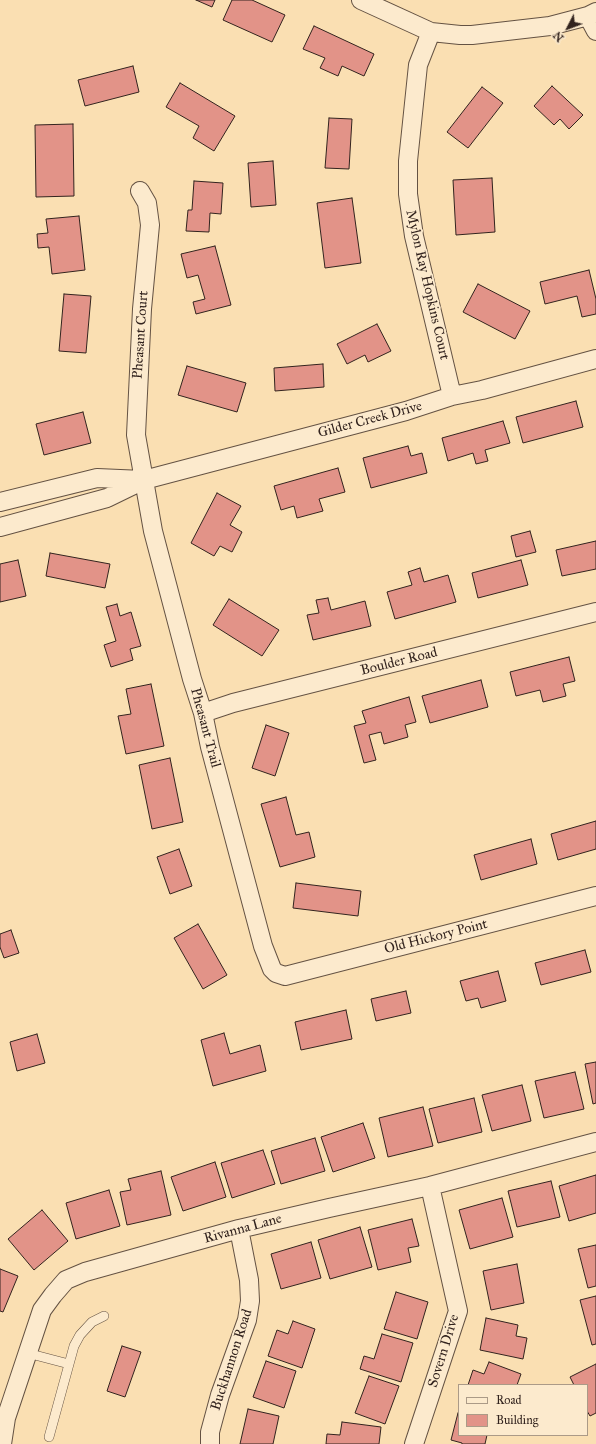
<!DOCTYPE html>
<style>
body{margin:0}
#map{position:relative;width:596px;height:1444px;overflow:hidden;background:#fadfb2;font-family:"IM FELL Great Primer",serif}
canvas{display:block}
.legend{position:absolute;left:458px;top:1384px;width:130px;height:52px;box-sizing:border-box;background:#fceacd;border:1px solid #ab9a87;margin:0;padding:5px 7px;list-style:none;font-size:12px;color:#32231e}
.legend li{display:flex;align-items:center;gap:8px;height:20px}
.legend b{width:20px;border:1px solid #ab9a87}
.north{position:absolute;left:548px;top:8px;width:40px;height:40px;-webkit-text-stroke:3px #fceacd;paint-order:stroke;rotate:228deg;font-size:11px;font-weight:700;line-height:16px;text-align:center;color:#32231e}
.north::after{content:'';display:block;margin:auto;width:14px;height:18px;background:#32231e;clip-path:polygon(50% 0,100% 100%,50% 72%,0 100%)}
</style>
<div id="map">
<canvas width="596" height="1444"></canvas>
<ul class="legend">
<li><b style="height:5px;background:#fceacd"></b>Road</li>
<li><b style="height:11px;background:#e29388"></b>Building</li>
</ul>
<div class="north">N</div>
</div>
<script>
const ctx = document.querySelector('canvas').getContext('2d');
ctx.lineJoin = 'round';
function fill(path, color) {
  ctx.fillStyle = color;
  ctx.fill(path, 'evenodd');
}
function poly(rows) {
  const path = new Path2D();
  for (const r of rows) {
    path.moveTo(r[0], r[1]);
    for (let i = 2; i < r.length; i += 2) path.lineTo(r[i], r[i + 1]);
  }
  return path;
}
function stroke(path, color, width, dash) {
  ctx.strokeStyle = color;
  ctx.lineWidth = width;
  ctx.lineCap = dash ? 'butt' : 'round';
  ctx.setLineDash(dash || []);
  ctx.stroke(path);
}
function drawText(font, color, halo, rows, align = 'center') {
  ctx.font = font + ' "IM FELL Great Primer",serif';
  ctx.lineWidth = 3.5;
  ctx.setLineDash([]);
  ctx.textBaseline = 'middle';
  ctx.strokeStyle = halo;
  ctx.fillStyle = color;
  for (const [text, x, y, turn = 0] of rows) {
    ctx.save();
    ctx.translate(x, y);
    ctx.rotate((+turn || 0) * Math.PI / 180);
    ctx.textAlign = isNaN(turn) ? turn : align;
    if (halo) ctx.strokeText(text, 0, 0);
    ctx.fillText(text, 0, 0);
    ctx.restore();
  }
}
const building = poly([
 [196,0,215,0,212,7,196,0],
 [232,0,252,0,285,15,272,42,223,20,232,0],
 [314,26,374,54,364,76,342,66,338,76,320,68,325,58,303,49,314,26],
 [133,66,139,92,85,106,78,80,133,66],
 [180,83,235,116,214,151,193,138,199,126,166,107,180,83],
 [552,86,583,115,569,129,560,119,554,125,534,106,552,86],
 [482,87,503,103,468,148,447,132,482,87],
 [329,118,352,119,349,169,325,168,329,118],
 [73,124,74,196,36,197,35,125,73,124],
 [273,161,276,205,251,207,248,163,273,161],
 [492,178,495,232,456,235,453,180,492,178],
 [194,181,223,183,221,214,210,213,209,232,186,231,188,210,192,210,194,181],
 [352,198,361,263,325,268,317,203,352,198],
 [79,216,85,270,52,274,49,247,38,248,37,234,48,233,46,219,79,216],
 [215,246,231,305,196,314,193,302,205,299,198,275,187,278,181,254,215,246],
 [589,270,596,299,596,314,582,317,577,296,545,304,540,282,589,270],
 [478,284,530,311,515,339,463,312,478,284],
 [64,294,91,296,86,353,59,351,64,294],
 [377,324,391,351,368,362,365,355,347,364,337,344,377,324],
 [323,364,324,387,275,391,274,368,323,364],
 [187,366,246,383,237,412,178,395,187,366],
 [576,401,583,427,523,443,516,417,576,401],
 [83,412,91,443,44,455,36,424,83,412],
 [503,421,510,443,485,450,488,461,476,464,473,453,448,461,442,438,503,421],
 [408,446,411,456,422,453,427,473,371,488,363,458,408,446],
 [338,468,345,492,319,499,323,511,297,518,294,506,281,510,274,486,338,468],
 [217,493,241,506,230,525,242,532,232,552,220,546,214,556,191,543,217,493],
 [530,531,536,552,516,557,511,536,530,531],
 [596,541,596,569,562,576,556,550,596,541],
 [50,553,110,564,105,588,46,576,50,553],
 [18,560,26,596,0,602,0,564,18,560],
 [521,560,528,585,478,598,472,573,521,560],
 [420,568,424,582,448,575,456,602,395,619,387,592,412,585,408,572,420,568],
 [328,598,331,610,365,601,371,626,313,640,307,615,319,613,316,600,328,598],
 [229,599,279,630,262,656,213,625,229,599],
 [117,604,120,616,131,612,141,646,130,649,133,660,111,667,104,645,116,641,106,607,117,604],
 [569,657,575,681,563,684,566,696,543,702,540,690,516,696,510,672,569,657],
 [481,680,488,707,430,723,422,696,481,680],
 [151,684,164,746,126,754,118,716,131,714,126,689,151,684],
 [409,697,416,722,405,725,408,737,384,744,381,732,369,735,376,760,364,763,354,726,366,723,362,711,409,697],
 [266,725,289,733,275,776,252,768,266,725],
 [170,758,183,822,152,829,139,765,170,758],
 [286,797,296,835,309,832,315,857,280,867,261,804,286,797],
 [596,821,596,849,558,860,551,834,596,821],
 [531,839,537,864,481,880,474,855,531,839],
 [179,849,192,886,170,894,157,857,179,849],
 [296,883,361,891,358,916,293,908,296,883],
 [198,924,227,975,203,989,174,938,198,924],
 [11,930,19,953,4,958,0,947,0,934,11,930],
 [585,950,591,972,541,985,535,963,585,950],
 [498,971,506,1001,481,1008,478,998,466,1001,460,981,498,971],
 [406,991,411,1013,376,1021,371,999,406,991],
 [346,1010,352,1039,301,1050,295,1022,346,1010],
 [224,1033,230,1054,260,1045,266,1071,213,1086,201,1040,224,1033],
 [37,1034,45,1063,17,1071,10,1042,37,1034],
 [596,1062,596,1103,593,1104,585,1064,596,1062],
 [575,1072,584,1109,544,1118,535,1081,575,1072],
 [522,1085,531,1121,492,1131,482,1095,522,1085],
 [474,1098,482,1132,438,1143,429,1109,474,1098],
 [423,1107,433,1146,388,1157,379,1118,423,1107],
 [363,1123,375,1158,333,1172,321,1137,363,1123],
 [315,1138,325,1171,281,1184,271,1151,315,1138],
 [263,1150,275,1184,232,1198,221,1163,263,1150],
 [215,1162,226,1197,183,1211,171,1177,215,1162],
 [161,1171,171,1215,127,1225,120,1192,131,1190,128,1179,161,1171],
 [596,1175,596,1213,569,1221,559,1186,596,1175],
 [551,1181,560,1217,517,1227,508,1191,551,1181],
 [109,1190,120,1226,76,1239,66,1203,109,1190],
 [502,1198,513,1237,470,1249,459,1210,502,1198],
 [42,1210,68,1241,34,1270,8,1239,42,1210],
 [412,1219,419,1246,408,1248,411,1262,378,1270,368,1230,412,1219],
 [360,1227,372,1267,330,1279,318,1240,360,1227],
 [311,1242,321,1278,281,1289,271,1254,311,1242],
 [596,1245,596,1286,588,1288,578,1249,596,1245],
 [517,1264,524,1303,491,1310,483,1271,517,1264],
 [0,1269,18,1276,3,1312,0,1311,0,1269],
 [396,1292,428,1302,417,1339,384,1329,396,1292],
 [596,1296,596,1344,592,1345,580,1300,596,1296],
 [486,1318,518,1325,516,1336,527,1338,523,1359,480,1350,486,1318],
 [293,1321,315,1329,302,1368,268,1356,277,1330,288,1334,293,1321],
 [382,1334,413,1343,401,1382,360,1369,364,1356,374,1359,382,1334],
 [122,1346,141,1352,125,1397,107,1391,122,1346],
 [266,1361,296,1371,284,1408,253,1397,266,1361],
 [489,1362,521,1374,517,1385,468,1385,473,1370,484,1374,489,1362],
 [596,1364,596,1413,590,1416,587,1411,587,1385,574,1385,570,1377,596,1364],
 [369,1376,399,1386,385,1424,355,1413,369,1376],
 [248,1409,279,1416,273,1444,240,1444,248,1409],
 [458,1413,459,1413,459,1435,487,1435,485,1444,462,1444,462,1443,451,1440,458,1413],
 [342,1422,381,1427,379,1444,326,1444,327,1434,340,1435,342,1422]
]);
const lane = poly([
 [27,1353,69,1364],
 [49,1437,74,1346,80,1335,92,1322,104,1316]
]);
const street = poly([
 [361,0,431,32,460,35,472,35,550,26,588,16,596,12],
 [588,16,596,31],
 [431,32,418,65,408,161,408,194,414,236,452,396],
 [140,191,147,203,150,225,142,309,136,435,153,531,192,679,203,713,210,747,263,946,272,969,276,973,285,976,596,896],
 [0,502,97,478,143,480],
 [0,527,107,498,144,480,406,411,452,396,482,390,596,359],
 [203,713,233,703,596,612],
 [2,1444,6,1418,42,1310,53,1295,66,1280,85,1272,239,1229,329,1208,430,1186,596,1142],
 [210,1444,210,1432,220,1395,247,1320,250,1301,249,1280,239,1229],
 [414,1444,458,1311,430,1186]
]);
const streetNames = [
 ["Mylon Ray Hopkins Court",427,285,77],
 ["Pheasant Court",141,335,-86],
 ["Gilder Creek Drive",370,420,-15],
 ["Boulder Road",399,662,-14],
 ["Pheasant Trail",205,728,75],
 ["Old Hickory Point",436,937,-14],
 ["Rivanna Lane",243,1229,-15],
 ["Sovern Drive",444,1351,-73],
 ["Buckhannon Road",232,1360,-72]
];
fill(building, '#e29388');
stroke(building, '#32231e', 1);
stroke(lane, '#645243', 10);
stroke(street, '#645243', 20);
stroke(lane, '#fceacd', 9);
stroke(street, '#fceacd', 18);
drawText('14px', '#32231e', '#fceacd', streetNames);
</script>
